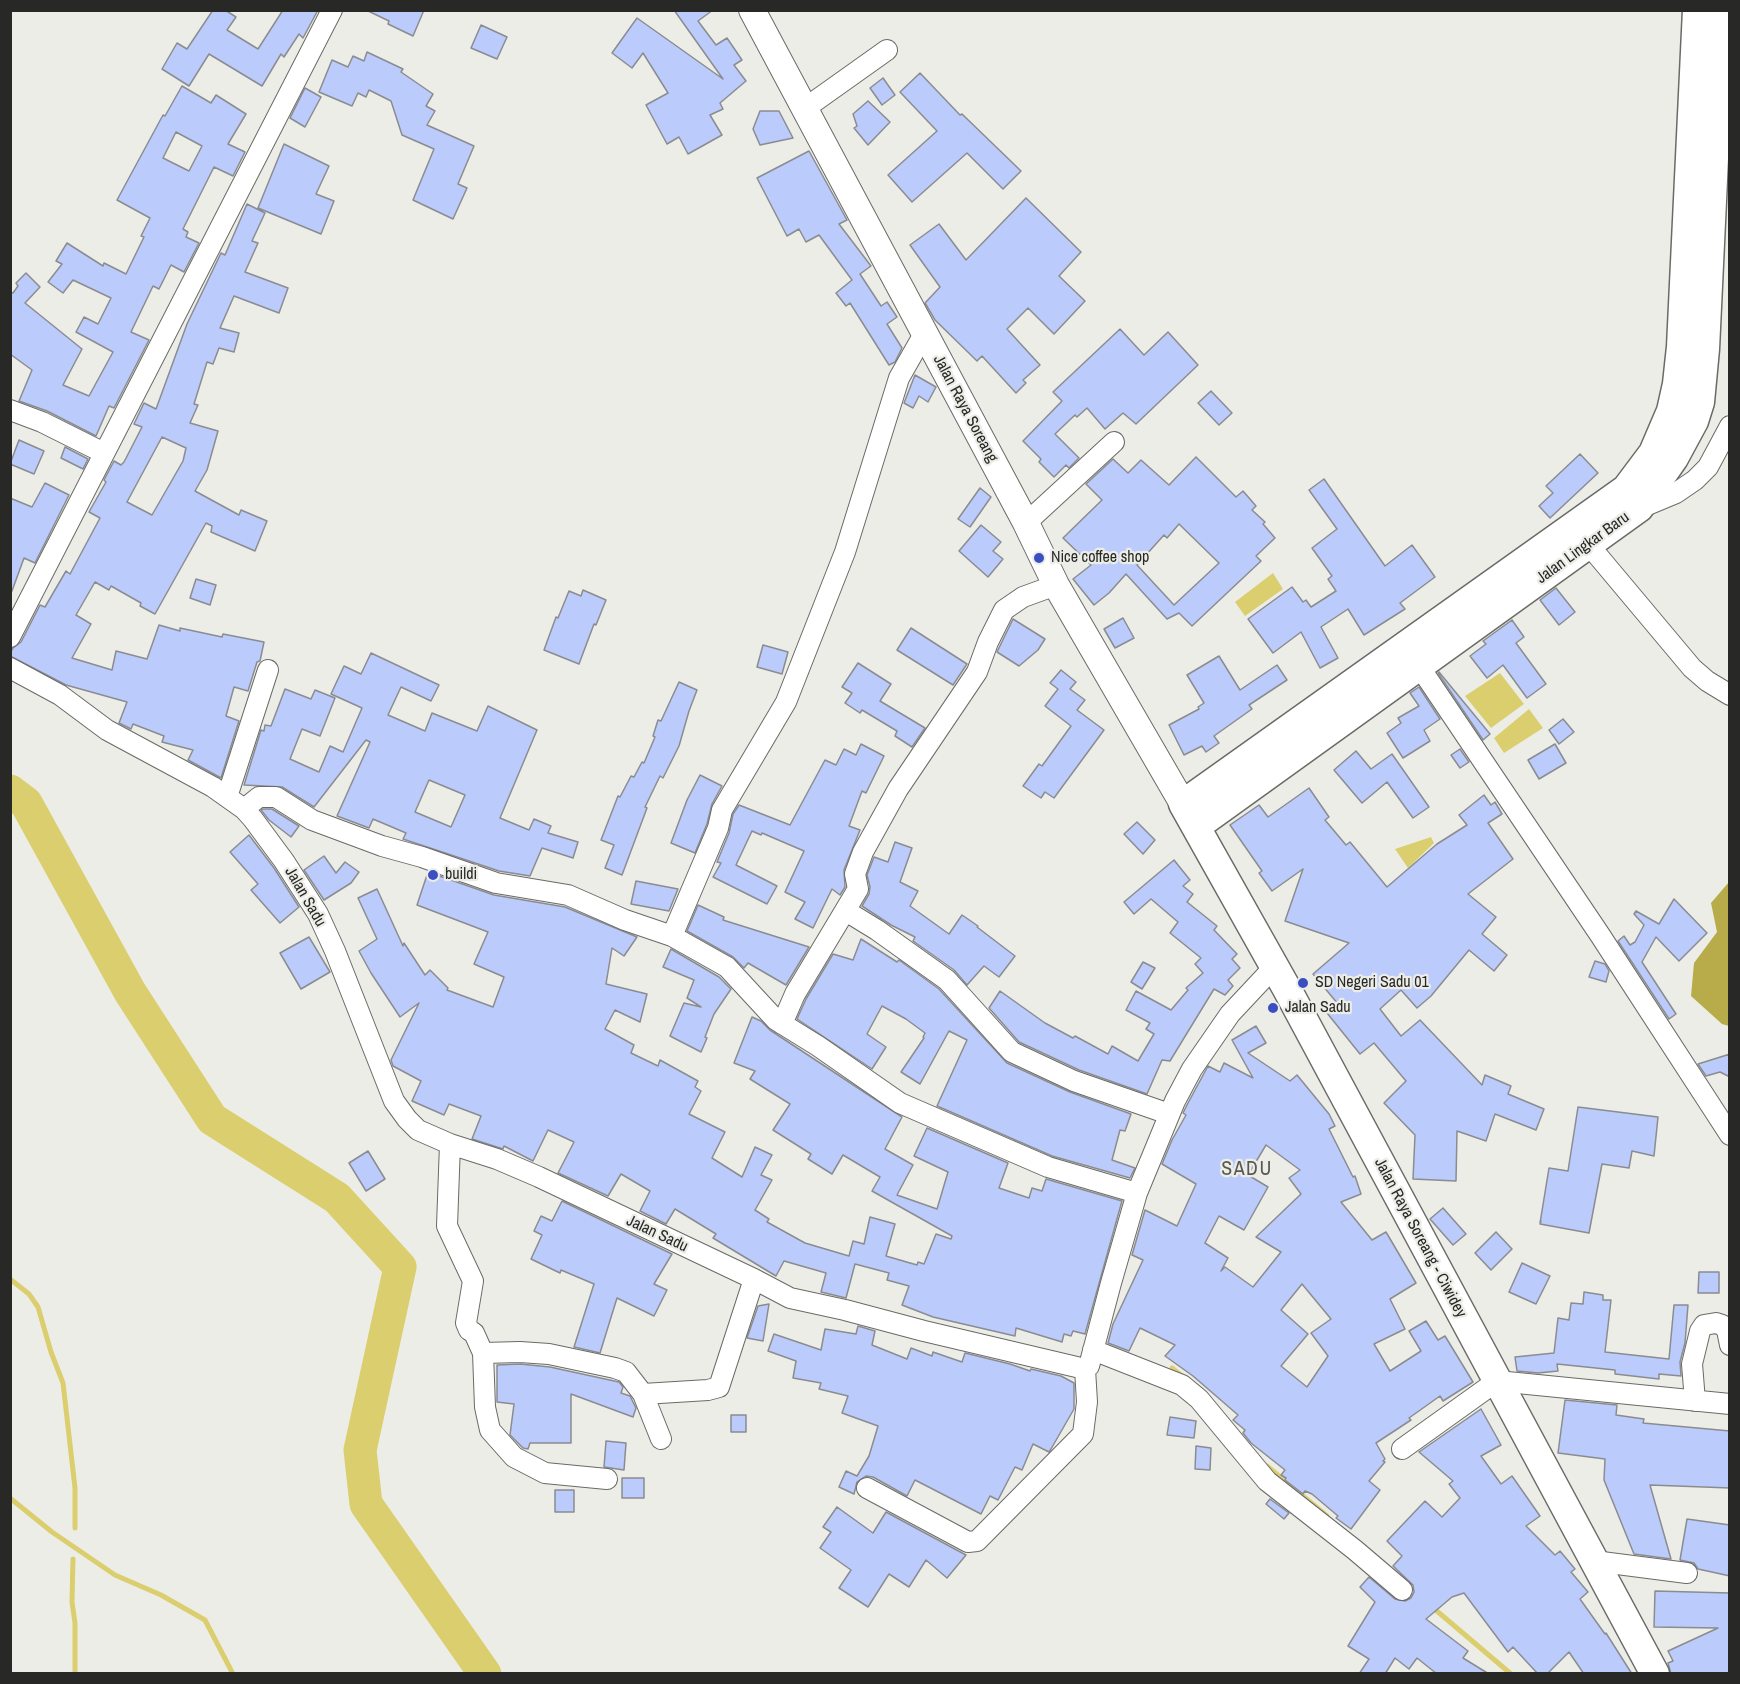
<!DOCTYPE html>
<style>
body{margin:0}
#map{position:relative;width:1740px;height:1684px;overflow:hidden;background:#edede8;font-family:"Archivo Narrow",sans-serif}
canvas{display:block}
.frame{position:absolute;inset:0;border:12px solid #282826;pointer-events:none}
</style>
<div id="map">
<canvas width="1740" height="1684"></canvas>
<div class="frame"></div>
</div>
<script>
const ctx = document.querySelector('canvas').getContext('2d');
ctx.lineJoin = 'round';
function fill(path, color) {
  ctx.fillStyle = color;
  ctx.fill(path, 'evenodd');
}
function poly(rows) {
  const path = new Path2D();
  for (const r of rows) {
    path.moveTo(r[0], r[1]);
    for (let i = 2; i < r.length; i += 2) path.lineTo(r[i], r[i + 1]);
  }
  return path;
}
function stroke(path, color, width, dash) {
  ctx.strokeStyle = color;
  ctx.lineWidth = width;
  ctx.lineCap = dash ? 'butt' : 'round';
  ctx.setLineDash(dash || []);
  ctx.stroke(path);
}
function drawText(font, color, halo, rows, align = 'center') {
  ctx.font = font + ' "Archivo Narrow",sans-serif';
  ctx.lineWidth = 4.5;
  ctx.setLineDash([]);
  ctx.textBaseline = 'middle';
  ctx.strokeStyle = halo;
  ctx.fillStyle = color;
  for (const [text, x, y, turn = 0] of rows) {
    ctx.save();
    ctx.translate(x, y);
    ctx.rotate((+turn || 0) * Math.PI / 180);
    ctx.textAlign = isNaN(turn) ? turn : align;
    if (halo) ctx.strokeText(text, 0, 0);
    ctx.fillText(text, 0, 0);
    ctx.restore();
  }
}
const forest = poly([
 [1729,882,1729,1026,1722,1024,1691,996,1694,963,1717,932,1711,903]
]);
const water = poly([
 [1273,573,1283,589,1245,616,1235,602],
 [1500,673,1524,704,1491,728,1465,696],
 [1529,709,1543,728,1504,753,1494,738],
 [1431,837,1434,843,1408,868,1395,849]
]);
const stream = poly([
 [10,1279,29,1294,38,1307,51,1352,63,1383,75,1488,75,1528],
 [1172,1368,1183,1377],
 [1267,1466,1327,1516],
 [10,1498,52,1532,115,1575,161,1595,205,1620,233,1674],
 [73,1559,72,1602,75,1623,75,1674],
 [1431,1606,1511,1674]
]);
const river = poly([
 [10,791,26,803,130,992,212,1119,337,1198,400,1267,360,1450,366,1504,485,1674]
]);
const building = poly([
 [213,10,225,10,236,17,227,30,258,49,283,10,318,10,303,38,299,34,284,57,281,54,262,86,209,54,189,86,162,69,177,43,187,49,213,10],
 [366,10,424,10,413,36,388,24,389,21,366,10],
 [674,10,713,10,698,21,716,45,727,38,742,60,734,65,746,81,720,103,723,109,710,115,722,135,688,154,679,137,667,144,646,105,668,93,643,53,632,68,612,53,637,18,723,79,674,10],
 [481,25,507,37,497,59,471,48,481,25],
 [367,52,403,69,401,72,433,94,426,106,435,111,427,125,474,146,458,184,467,188,453,219,413,200,434,149,402,135,391,101,369,90,366,97,358,93,352,106,319,92,332,60,348,67,353,56,364,61,367,52],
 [920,73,960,115,962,114,1021,171,1003,189,967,153,912,202,888,175,937,131,900,92,920,73],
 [883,78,895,95,882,105,870,88,883,78],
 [182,86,211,103,216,95,246,114,228,144,245,152,233,176,214,167,183,229,188,232,186,237,199,243,184,272,171,265,159,289,153,286,131,332,149,340,114,408,109,406,96,436,47,411,19,401,32,370,10,354,10,292,13,293,18,286,16,283,26,273,40,287,25,303,82,349,63,385,89,396,113,352,76,332,84,317,98,324,111,298,73,280,63,293,48,282,62,264,56,261,67,243,103,266,104,263,126,274,144,237,141,236,150,218,117,200,163,115,165,116,182,86],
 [176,132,202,146,189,171,163,158,176,132],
 [305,88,321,97,305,127,290,118,305,88],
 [868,101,890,122,868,145,854,128,857,126,853,114,868,101],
 [760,111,779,111,793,138,760,145,753,129,760,111],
 [284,144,329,166,316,194,334,201,321,234,258,208,284,144],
 [809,151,847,220,839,224,871,266,860,274,881,306,887,302,897,317,887,324,902,348,895,362,889,365,850,303,846,306,836,293,852,280,819,235,806,242,799,229,787,236,757,178,809,151],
 [1026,198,1081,252,1059,276,1085,301,1054,334,1028,308,1007,329,1040,365,1023,380,1026,383,1016,393,982,356,977,361,935,320,925,303,940,287,910,245,939,224,966,260,1026,198],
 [247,204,265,213,252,241,258,243,245,272,288,288,279,313,234,296,220,328,239,333,234,352,219,348,213,364,207,362,194,404,198,405,190,423,218,431,207,470,195,491,239,515,241,510,267,521,255,551,211,532,212,526,206,523,155,614,140,606,141,603,111,586,109,590,95,582,76,615,91,624,72,658,112,670,116,651,147,659,159,625,180,631,180,628,222,637,223,634,264,642,260,661,257,662,248,691,234,687,226,716,239,721,221,778,188,760,193,750,162,742,164,736,133,724,131,729,119,723,127,702,66,685,10,656,10,653,13,648,21,642,40,605,45,607,66,571,70,574,100,518,89,512,106,482,104,480,114,461,121,465,124,462,142,427,134,424,144,403,156,409,187,324,221,253,225,255,247,204],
 [162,437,186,448,183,461,152,515,127,502,162,437],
 [1120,329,1144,355,1168,332,1198,365,1136,424,1123,413,1105,429,1087,408,1077,417,1075,415,1055,434,1079,458,1069,468,1066,465,1054,477,1039,462,1041,459,1023,441,1062,401,1053,392,1120,329],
 [915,375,936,387,928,402,919,396,913,408,904,403,915,375],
 [1211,391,1232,413,1219,425,1198,403,1211,391],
 [19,440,44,451,34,474,10,464,19,440],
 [65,447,88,459,83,469,61,458,65,447],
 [1580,454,1598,473,1550,518,1539,506,1553,493,1546,486,1580,454],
 [1196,457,1236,497,1243,491,1256,506,1252,510,1265,522,1263,524,1275,538,1256,556,1261,561,1192,626,1179,613,1167,619,1126,574,1109,593,1094,605,1073,579,1091,565,1063,538,1102,500,1086,484,1113,459,1128,473,1141,460,1169,485,1196,457],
 [1179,524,1219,563,1174,605,1137,565,1164,535,1167,538,1179,524],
 [1324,479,1385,566,1412,545,1435,577,1400,603,1405,609,1364,635,1348,609,1321,627,1338,658,1320,668,1301,632,1273,653,1248,619,1292,587,1303,602,1306,600,1311,607,1336,591,1328,579,1332,576,1312,548,1337,529,1309,490,1324,479],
 [45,483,69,495,35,563,24,558,12,591,10,590,10,498,32,507,45,483],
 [980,488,991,497,970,527,958,519,980,488],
 [981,525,1001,542,993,551,1003,559,988,577,959,551,981,525],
 [196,579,216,585,210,605,190,598,196,579],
 [1556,588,1575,612,1559,625,1540,600,1556,588],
 [583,590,606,600,596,625,594,624,579,664,544,650,556,617,558,618,569,591,581,596,583,590],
 [1123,618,1134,638,1115,648,1104,629,1123,618],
 [1013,619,1045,639,1038,650,1019,666,997,652,1013,619],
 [1512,620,1524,637,1516,643,1546,684,1527,698,1503,665,1487,678,1470,656,1486,644,1483,641,1512,620],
 [911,628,967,664,953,685,897,650,911,628],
 [763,645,788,652,782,674,757,667,763,645],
 [371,653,439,685,431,701,401,687,388,715,425,731,432,713,477,731,488,706,537,730,500,818,529,830,534,819,551,826,548,833,578,842,573,858,542,848,530,876,499,871,403,839,406,833,373,819,369,828,337,816,370,742,366,740,314,807,282,787,244,785,261,730,264,731,265,725,271,726,285,689,311,699,315,690,335,698,320,736,302,729,290,759,319,772,330,746,343,752,362,708,331,694,344,666,361,674,371,653],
 [429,780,465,795,451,827,415,812,429,780],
 [1219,656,1240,690,1277,665,1287,680,1249,705,1252,709,1214,736,1219,743,1206,752,1202,746,1184,755,1169,725,1199,709,1198,707,1204,703,1187,675,1219,656],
 [858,663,891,684,880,701,925,728,912,747,895,736,897,731,862,710,860,713,845,703,852,693,842,687,858,663],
 [1061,670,1076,682,1070,689,1085,700,1077,710,1104,730,1054,798,1045,792,1041,798,1023,786,1039,764,1042,766,1071,726,1045,706,1058,689,1050,683,1061,670],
 [1439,672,1490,734,1483,740,1438,673,1439,672],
 [679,682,697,690,689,711,679,746,663,778,660,776,645,807,647,808,622,875,605,868,614,845,601,840,618,796,620,797,631,776,634,777,642,762,644,763,655,737,653,736,658,720,661,721,679,682],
 [1419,687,1440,719,1424,730,1430,741,1403,758,1387,733,1401,723,1398,718,1419,706,1410,693,1419,687],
 [1563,719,1574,732,1559,744,1549,730,1563,719],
 [861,744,884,756,866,793,862,791,849,826,860,830,844,870,845,887,840,895,832,889,813,928,795,919,805,902,785,892,804,851,762,833,761,835,752,831,736,865,777,886,767,904,713,877,721,863,717,862,729,833,733,814,739,805,790,825,825,760,836,765,844,749,856,755,861,744],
 [1555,744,1566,763,1539,779,1528,760,1555,744],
 [1460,749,1469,762,1460,768,1451,755,1460,749],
 [1356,751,1371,769,1392,754,1429,807,1413,818,1387,782,1362,803,1334,770,1356,751],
 [700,775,722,786,712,804,707,824,695,853,671,843,687,800,700,775],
 [1309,788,1329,817,1325,820,1346,845,1350,842,1387,887,1437,844,1467,825,1459,815,1484,795,1491,805,1495,802,1502,814,1488,823,1513,859,1468,894,1496,917,1482,934,1507,955,1494,971,1469,950,1431,996,1417,1008,1401,990,1380,1009,1401,1036,1420,1020,1482,1085,1485,1075,1511,1086,1508,1094,1544,1109,1536,1130,1495,1114,1486,1141,1457,1131,1456,1181,1413,1179,1415,1135,1384,1103,1406,1081,1374,1043,1360,1054,1327,1013,1338,1004,1313,974,1349,943,1285,921,1303,869,1272,891,1259,873,1262,871,1230,825,1259,805,1268,817,1309,788],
 [263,809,272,809,299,826,291,837,269,820,261,810,263,809],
 [1137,822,1155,840,1143,854,1124,834,1137,822],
 [249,835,274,868,299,907,280,923,251,890,258,884,230,852,249,835],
 [895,842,912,848,900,882,918,891,910,906,949,934,962,915,978,926,977,927,1015,956,999,977,984,966,967,985,954,970,913,941,915,937,891,925,862,906,869,894,870,887,867,875,874,857,888,862,895,842],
 [324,856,336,873,345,862,359,872,351,883,324,900,304,870,324,856],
 [1174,860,1190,880,1183,886,1193,894,1187,902,1217,926,1214,930,1237,954,1232,959,1240,968,1228,980,1233,986,1225,995,1214,989,1170,1061,1162,1060,1147,1094,1079,1070,1019,1042,989,1008,1000,991,1045,1023,1073,1038,1075,1036,1108,1054,1112,1046,1138,1061,1154,1034,1146,1029,1150,1023,1126,1010,1136,991,1171,1010,1188,990,1186,988,1203,973,1195,964,1201,958,1170,933,1178,922,1151,899,1134,914,1124,902,1174,860],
 [428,872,494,895,565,907,637,937,624,956,612,948,606,984,647,994,640,1022,615,1010,605,1029,634,1045,631,1053,658,1066,660,1060,698,1081,695,1087,701,1091,689,1114,725,1132,712,1158,742,1177,755,1147,772,1155,761,1175,772,1180,755,1210,769,1219,767,1222,805,1243,849,1256,853,1241,864,1244,870,1217,895,1224,886,1256,917,1265,918,1262,924,1264,936,1234,951,1239,952,1236,872,1191,880,1177,843,1155,832,1174,808,1159,811,1154,773,1130,790,1104,750,1079,755,1071,734,1063,752,1017,761,1021,770,1030,902,1117,885,1149,913,1165,897,1195,937,1209,948,1172,914,1156,927,1128,1008,1163,999,1188,1029,1198,1032,1188,1042,1191,1046,1179,1122,1201,1085,1334,1073,1331,1071,1336,1064,1334,1062,1342,1016,1328,1015,1336,933,1317,902,1305,909,1286,887,1280,889,1273,855,1264,846,1298,821,1292,826,1273,784,1261,776,1276,713,1238,716,1234,675,1209,666,1224,640,1211,650,1191,621,1174,608,1196,558,1173,574,1142,548,1130,533,1161,504,1146,503,1149,472,1139,481,1116,449,1104,444,1115,412,1101,421,1081,393,1066,391,1060,419,1003,400,1017,371,973,359,951,377,939,358,898,377,889,403,946,404,943,425,975,430,970,448,988,447,990,493,1007,504,977,474,964,488,932,417,905,428,872],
 [636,881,678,889,669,911,631,904,636,881],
 [1674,899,1707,933,1679,961,1656,937,1642,962,1676,1014,1669,1019,1618,941,1624,936,1630,945,1635,942,1644,925,1634,914,1636,911,1659,924,1674,899],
 [698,905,724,917,723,920,809,947,786,985,748,963,744,968,733,957,687,931,698,905],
 [309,937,330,972,301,989,280,953,309,937],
 [861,939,897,962,899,960,939,989,1007,1063,1070,1092,1131,1114,1125,1131,1120,1130,1112,1160,1135,1168,1130,1178,1052,1156,937,1106,967,1040,949,1031,920,1084,901,1072,924,1038,923,1037,925,1033,906,1019,882,1006,867,1034,886,1047,872,1069,797,1019,806,999,833,954,853,960,861,939],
 [671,949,719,977,731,989,714,1014,705,1037,707,1038,701,1052,670,1036,684,1003,701,1007,687,998,694,980,663,967,671,949],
 [1595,961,1605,964,1609,971,1606,982,1589,977,1595,961],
 [1143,962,1155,968,1142,989,1131,982,1143,962],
 [1256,1026,1266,1043,1248,1053,1290,1081,1297,1075,1329,1114,1335,1126,1329,1129,1353,1177,1355,1176,1361,1194,1341,1202,1372,1240,1386,1232,1416,1283,1390,1299,1405,1329,1374,1344,1390,1371,1421,1351,1409,1331,1426,1321,1438,1340,1445,1336,1473,1382,1443,1401,1440,1396,1409,1418,1411,1420,1376,1443,1385,1459,1383,1461,1385,1462,1369,1481,1380,1490,1351,1529,1336,1518,1338,1516,1312,1494,1305,1491,1303,1494,1285,1480,1286,1478,1281,1475,1285,1470,1251,1443,1243,1433,1245,1430,1233,1420,1238,1415,1193,1376,1165,1356,1175,1345,1140,1328,1129,1351,1108,1343,1113,1324,1143,1260,1132,1255,1145,1210,1177,1226,1196,1184,1162,1164,1172,1140,1186,1115,1183,1113,1188,1103,1208,1066,1220,1072,1224,1063,1253,1078,1232,1040,1256,1026],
 [1266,1145,1300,1170,1289,1178,1301,1194,1256,1237,1281,1252,1253,1287,1225,1267,1221,1271,1228,1258,1205,1243,1219,1216,1244,1230,1268,1187,1248,1175,1266,1145],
 [1302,1284,1331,1319,1311,1333,1328,1356,1307,1387,1281,1366,1308,1334,1281,1310,1302,1284],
 [1730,1054,1730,1077,1720,1072,1706,1076,1698,1064,1730,1054],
 [1578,1107,1658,1117,1654,1156,1632,1151,1629,1168,1602,1164,1589,1233,1540,1224,1541,1221,1540,1223,1549,1168,1568,1171,1578,1107],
 [368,1151,385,1179,366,1191,349,1163,368,1151],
 [562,1201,672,1254,654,1284,667,1290,654,1316,617,1298,600,1353,574,1347,594,1284,561,1270,560,1273,531,1259,542,1235,534,1231,541,1216,552,1221,562,1201],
 [1443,1208,1466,1234,1453,1245,1430,1219,1443,1208],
 [1496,1232,1512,1249,1491,1270,1475,1253,1496,1232],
 [1522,1263,1550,1276,1536,1304,1509,1292,1522,1263],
 [1699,1272,1719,1272,1719,1293,1698,1293,1699,1272],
 [1584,1292,1603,1295,1603,1300,1611,1300,1605,1352,1669,1359,1674,1305,1688,1305,1685,1343,1680,1362,1681,1376,1659,1374,1659,1379,1615,1374,1615,1370,1557,1364,1558,1371,1538,1373,1517,1371,1515,1357,1554,1353,1558,1318,1569,1320,1571,1303,1583,1304,1584,1292],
 [769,1304,763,1341,747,1338,758,1306,769,1304],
 [858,1326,875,1331,872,1345,907,1359,911,1348,932,1356,933,1352,962,1362,965,1353,1010,1364,1030,1371,1031,1369,1061,1376,1074,1383,1074,1409,1051,1449,1049,1452,1033,1444,1022,1470,1015,1467,998,1500,990,1496,981,1514,915,1480,907,1496,873,1477,866,1476,857,1482,854,1494,839,1487,846,1471,857,1476,869,1456,878,1426,842,1413,848,1396,819,1389,821,1383,793,1378,796,1361,768,1351,774,1334,821,1350,825,1329,856,1334,858,1326],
 [520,1364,550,1367,619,1382,623,1387,621,1393,630,1396,636,1408,633,1417,571,1394,571,1443,530,1443,528,1449,523,1448,510,1435,514,1404,497,1402,497,1365,520,1364],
 [1565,1400,1617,1405,1616,1415,1644,1419,1643,1423,1730,1431,1730,1488,1650,1485,1671,1559,1634,1554,1604,1480,1605,1459,1558,1453,1565,1400],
 [1481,1409,1501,1445,1481,1456,1501,1484,1512,1476,1540,1516,1526,1526,1555,1555,1560,1551,1575,1569,1571,1572,1588,1592,1580,1599,1605,1634,1606,1633,1632,1674,1584,1674,1569,1652,1547,1674,1538,1674,1513,1647,1508,1652,1464,1593,1452,1597,1426,1619,1468,1651,1463,1658,1489,1674,1437,1674,1417,1658,1409,1669,1395,1658,1385,1674,1359,1674,1369,1659,1348,1646,1375,1602,1360,1587,1369,1577,1395,1599,1405,1601,1411,1598,1414,1592,1413,1585,1393,1566,1402,1556,1387,1541,1425,1501,1442,1517,1460,1498,1449,1484,1453,1481,1419,1452,1481,1409],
 [731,1415,746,1415,746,1432,731,1432,731,1415],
 [1170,1417,1196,1421,1194,1438,1167,1435,1170,1417],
 [606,1441,626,1443,624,1470,604,1467,606,1441],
 [1196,1446,1211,1448,1210,1470,1195,1469,1196,1446],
 [622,1478,644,1478,644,1498,622,1498,622,1478],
 [555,1490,574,1490,574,1512,555,1512,555,1490],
 [1270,1499,1289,1513,1284,1519,1266,1504,1270,1499],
 [837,1507,873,1533,886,1512,966,1555,947,1578,926,1560,909,1587,889,1574,868,1607,839,1588,851,1570,820,1548,831,1532,823,1527,837,1507],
 [1687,1519,1730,1525,1730,1576,1698,1569,1694,1563,1680,1560,1687,1519],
 [1655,1591,1730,1593,1730,1674,1671,1674,1668,1663,1673,1661,1668,1651,1718,1628,1654,1627,1655,1591]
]);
const minor = poly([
 [804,109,887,50],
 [10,410,42,422,104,453],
 [1640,508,1676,493,1695,480,1708,467,1730,426],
 [1026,523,1114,442],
 [1588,544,1692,668,1707,681,1730,695],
 [10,637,332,10],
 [1419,666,1600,935,1730,1135],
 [10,668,60,695,107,730,213,787,244,809,253,819,284,861,318,914,335,951,394,1101,407,1119,418,1130,450,1144,497,1159,539,1177,754,1279,790,1298,845,1310,924,1331,1085,1369,1089,1366,1111,1283,1137,1193,1175,1101,1192,1069,1230,1014,1274,967],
 [227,797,268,670],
 [244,809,259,797,276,797,312,820,382,846,422,857,496,883,568,895,625,920,672,936,727,967,776,1020,818,1046,900,1103,1048,1167,1137,1193],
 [846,911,877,930,947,980,1012,1052,1074,1081,1169,1114],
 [672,936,718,828,722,810,786,702,845,552,899,378,924,334],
 [782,1024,795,994,858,889,855,874,863,852,898,789,977,672,988,642,1004,610,1023,597,1056,585],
 [450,1144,447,1226,473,1281,466,1323,469,1330,474,1333,483,1353,485,1407,490,1430,514,1457,545,1473,607,1479],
 [1093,1350,1182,1385,1199,1399,1267,1481,1355,1550,1402,1590],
 [483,1353,520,1352,549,1354,615,1368,626,1372,643,1394,661,1439],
 [643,1394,708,1390,719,1387,754,1279],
 [1695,1401,1692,1364,1700,1331,1704,1325,1716,1323,1722,1325,1727,1330,1730,1345],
 [1402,1449,1497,1381,1730,1404],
 [867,1488,968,1542,977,1541,1083,1434,1087,1402,1085,1369],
 [1594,1561,1687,1573]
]);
const major = poly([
 [752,10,1026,523,1056,585,1183,804]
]);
const highway = poly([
 [1197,826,1639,508,1674,458,1694,421,1700,402,1705,349,1721,10],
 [1655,1674,1287,989,1183,804,1626,489,1653,453,1671,411,1677,384,1681,347,1697,10]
]);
const markers = [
 [1039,558,6,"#3c4fc2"],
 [433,875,6,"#3c4fc2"],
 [1303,983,6,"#3c4fc2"],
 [1273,1008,6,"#3c4fc2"]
];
const streetNames = [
 ["Jalan Raya Soreang",965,409,62],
 ["Jalan Lingkar Baru",1583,548,-36],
 ["Jalan Sadu",305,897,60],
 ["Jalan Sadu",657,1234,25],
 ["Jalan Raya Soreang - Ciwidey",1420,1238,62]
];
const poiNames = [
 ["Nice coffee shop",1051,558],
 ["buildi",445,875],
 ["SD Negeri Sadu 01",1315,983],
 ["Jalan Sadu",1285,1008]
];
const quarterNames = [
 ["SADU",1247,1170]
];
fill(forest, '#b8ab4a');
fill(water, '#dbce6e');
stroke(stream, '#dbce6e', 5);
stroke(river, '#dbce6e', 33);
fill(building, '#bbcbfc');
stroke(building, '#8a8c90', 1.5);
stroke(minor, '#6a6a66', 22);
stroke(major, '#6a6a66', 28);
stroke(highway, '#6a6a66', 31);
stroke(minor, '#fff', 20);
stroke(major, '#fff', 26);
stroke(highway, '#fff', 28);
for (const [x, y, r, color] of markers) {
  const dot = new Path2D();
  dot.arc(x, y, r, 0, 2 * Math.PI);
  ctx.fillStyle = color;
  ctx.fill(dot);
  stroke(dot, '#edede8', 2);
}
drawText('16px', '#282826', '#edede8', streetNames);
drawText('16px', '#282826', '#edede8', poiNames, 'left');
ctx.letterSpacing = '1.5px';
drawText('20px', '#585854', '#edede8', quarterNames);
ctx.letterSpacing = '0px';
</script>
